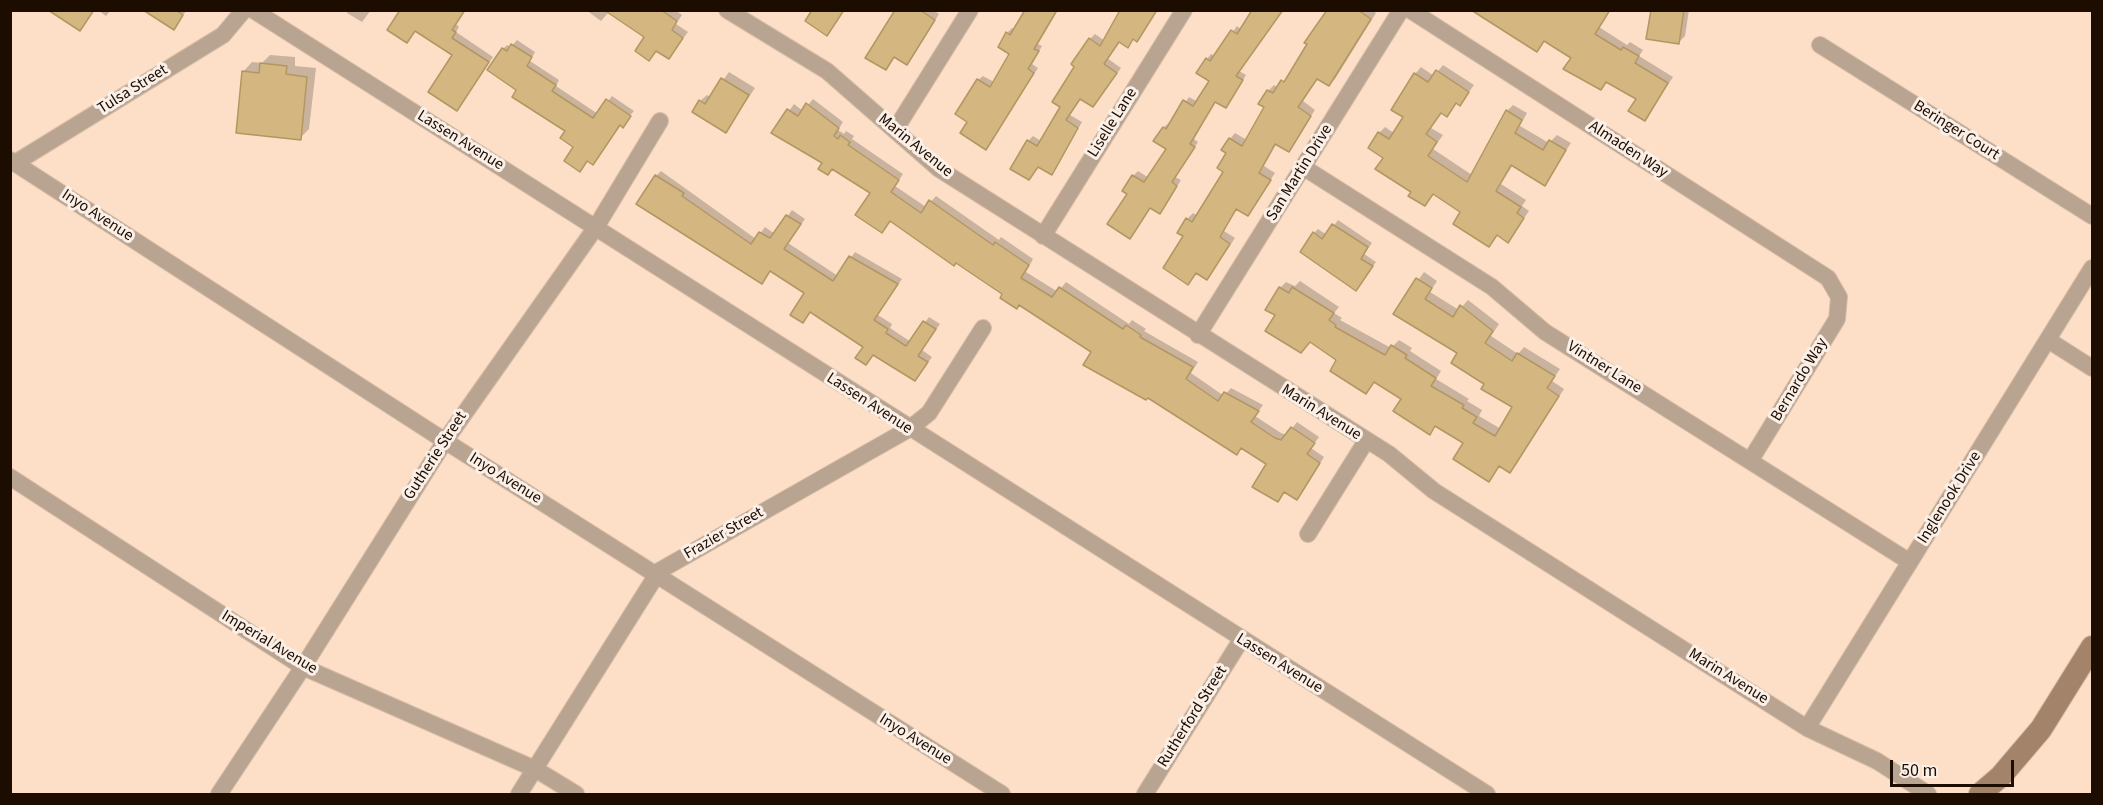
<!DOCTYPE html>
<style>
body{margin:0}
#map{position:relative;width:2103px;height:805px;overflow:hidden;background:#fcdfc6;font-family:"Source Sans 3",sans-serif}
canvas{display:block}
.frame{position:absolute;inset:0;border:12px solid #1d0c00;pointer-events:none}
.scale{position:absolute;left:1890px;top:760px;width:124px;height:27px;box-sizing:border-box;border:3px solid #1d0c00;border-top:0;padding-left:8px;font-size:18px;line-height:21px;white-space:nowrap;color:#1d0c00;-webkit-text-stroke:4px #faf0e8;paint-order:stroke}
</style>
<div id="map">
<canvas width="2103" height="805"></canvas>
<div class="frame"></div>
<div class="scale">50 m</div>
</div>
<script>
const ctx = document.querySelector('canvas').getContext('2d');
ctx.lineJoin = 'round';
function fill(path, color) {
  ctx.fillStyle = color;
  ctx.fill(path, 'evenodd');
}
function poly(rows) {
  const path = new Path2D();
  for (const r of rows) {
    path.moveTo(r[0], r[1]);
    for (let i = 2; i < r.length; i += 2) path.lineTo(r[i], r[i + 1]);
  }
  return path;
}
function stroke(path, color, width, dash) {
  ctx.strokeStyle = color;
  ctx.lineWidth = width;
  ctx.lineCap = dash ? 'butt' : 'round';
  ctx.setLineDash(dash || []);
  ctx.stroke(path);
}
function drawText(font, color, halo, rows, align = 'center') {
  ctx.font = font + ' "Source Sans 3",sans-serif';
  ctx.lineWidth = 6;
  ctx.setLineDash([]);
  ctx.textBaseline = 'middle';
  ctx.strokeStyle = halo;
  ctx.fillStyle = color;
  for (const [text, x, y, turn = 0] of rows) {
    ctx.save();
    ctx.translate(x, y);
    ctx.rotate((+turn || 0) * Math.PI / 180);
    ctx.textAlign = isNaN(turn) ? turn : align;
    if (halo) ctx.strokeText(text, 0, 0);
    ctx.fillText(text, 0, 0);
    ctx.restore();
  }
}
const shadow = poly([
 [98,10,111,10,106,16],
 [145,10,187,10,173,28],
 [348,10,371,10,362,22,347,13],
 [401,10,465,10,456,24,459,27,456,32,493,57,457,109,454,55,416,30,407,41],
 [586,10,675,10,682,15,676,24,688,32,669,57,657,50,649,59,646,36,609,12,601,21],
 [897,10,933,10,939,14,912,58,907,63,895,56,885,68],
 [1027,10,1058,10,1038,44,1042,46,1032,64,1038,68,990,143,969,122,978,80,983,76,994,82,1011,53,1007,33,1012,28,1015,30],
 [1122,10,1157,10,1137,40,1134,38,1128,46,1120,41,1107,58,1121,68,1098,100,1093,105,1081,98,1070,115,1082,122,1056,169,1051,174,1039,166,1029,179,1028,141,1033,136,1041,141,1062,106,1076,66,1090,39,1095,34,1105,41],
 [1282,10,1239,71,1246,75,1230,102,1225,107,1216,101,1194,139,1198,142,1175,177,1181,180,1164,208,1160,212,1151,207,1130,237,1129,194,1133,176,1138,171,1149,178,1168,149,1155,141,1164,127,1169,123,1171,124,1189,97,1198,102,1211,80,1207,59,1211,54,1215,56,1237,26,1242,30],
 [1328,10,1372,10,1376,13,1335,79,1329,84,1318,78,1303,101,1315,110,1288,150,1277,143,1264,166,1275,173,1248,214,1238,208,1224,231,1235,238,1212,272,1207,278,1197,272,1188,283,1187,219,1193,213,1198,216,1225,171,1230,139,1235,133,1247,140,1266,107,1268,91,1274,85,1278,88,1289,76],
 [1474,10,1610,10,1599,27,1627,45,1630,42,1643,50,1639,56,1673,77,1645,120,1638,99,1608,81,1601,89,1573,57,1545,40,1536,50],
 [1652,10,1689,10,1685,36,1678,43],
 [517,40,535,52,530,61,559,80,556,86,598,114,612,96,634,111,580,170,575,147,567,130,518,89,503,49,507,45,511,47],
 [270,55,295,57,295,66,316,68,309,129,300,138,243,72,252,62,262,63],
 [1443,65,1474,85,1460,104,1457,102,1447,115,1442,112,1431,128,1443,135,1433,149,1472,175,1507,111,1513,105,1527,113,1520,126,1549,143,1557,135,1571,143,1544,184,1513,165,1501,184,1526,200,1522,206,1529,211,1508,241,1498,234,1488,245,1463,211,1434,194,1425,204,1385,157,1379,133,1385,127,1394,133,1405,117,1415,74,1421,67,1434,76],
 [729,72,755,88,726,131,700,101,707,95,711,97],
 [813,99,843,122,838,130,844,134,846,131,854,136,852,139,903,174,895,186,926,207,936,196,999,240,1001,237,1033,259,1026,272,1058,292,1066,282,1129,324,1132,320,1146,329,1144,331,1198,362,1191,373,1224,396,1231,388,1263,405,1255,416,1281,433,1287,435,1297,422,1319,437,1311,448,1324,457,1302,492,1297,498,1285,491,1277,500,1268,464,1243,447,1237,453,1093,352,956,261,872,193,833,168,828,173,824,162,774,132,794,104,803,111],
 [661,171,756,239,765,227,775,234,792,210,805,219,788,243,838,276,855,252,902,279,878,315,892,324,890,328,911,342,929,317,940,324,922,350,932,357,920,374,915,379,874,354,866,363,865,346,811,311,803,321,806,293,771,270,762,282,656,176],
 [1338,220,1372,243,1364,254,1376,262,1356,289,1314,233,1318,229,1327,235],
 [1424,272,1437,281,1430,292,1459,310,1468,300,1499,324,1491,336,1518,354,1524,347,1560,369,1552,381,1564,389,1516,465,1510,471,1500,465,1489,481,1465,443,1437,425,1429,434,1403,399,1375,381,1366,392,1338,359,1311,340,1301,351,1277,315,1280,288,1286,282,1295,286,1300,281,1339,307,1334,313,1342,318,1340,320,1391,348,1399,340,1412,348,1410,351,1441,371,1436,379,1469,399,1467,401,1482,410,1479,416,1501,429,1514,407,1486,384,1459,352,1395,313]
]);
const building = poly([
 [48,10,94,10,80,31,48,10],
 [143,10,176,10,183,15,174,30,143,10],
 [400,10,465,10,452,30,456,32,452,38,489,62,457,111,428,92,452,55,415,31,407,43,387,30,400,10],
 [604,10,661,10,677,21,672,30,683,38,669,59,656,51,649,61,635,51,644,37,604,10],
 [812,10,844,10,827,36,805,21,812,10],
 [895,10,920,10,935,20,907,65,894,57,886,70,865,58,895,10],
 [1025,10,1057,10,1034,49,1039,51,1028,69,1034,73,986,150,960,133,967,122,955,114,977,79,990,87,1009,54,998,47,1006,32,1010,35,1025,10],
 [1120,10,1157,10,1137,42,1133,39,1128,48,1119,42,1104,64,1117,73,1093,107,1080,99,1066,120,1078,128,1052,175,1038,167,1029,180,1010,169,1027,140,1037,146,1060,107,1052,102,1074,67,1071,64,1089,38,1100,46,1120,10],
 [1252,10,1283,10,1236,76,1243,80,1226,108,1215,102,1190,144,1195,147,1172,182,1177,186,1160,214,1150,208,1130,239,1107,224,1127,194,1122,191,1132,175,1144,182,1166,149,1153,141,1163,127,1166,129,1183,100,1193,106,1209,81,1196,73,1206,58,1210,61,1231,30,1237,34,1252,10],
 [1327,10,1358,10,1371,19,1329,86,1317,79,1298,107,1311,116,1289,152,1275,144,1259,173,1271,180,1248,216,1236,209,1220,237,1230,244,1207,280,1196,273,1188,285,1163,268,1183,236,1177,233,1186,218,1192,222,1223,172,1217,168,1226,153,1221,150,1229,138,1242,146,1264,107,1258,104,1267,90,1273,93,1281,80,1284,82,1307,44,1304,43,1327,10],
 [1471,10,1610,10,1595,34,1621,50,1623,47,1639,56,1635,63,1668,83,1645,121,1628,111,1636,99,1606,82,1601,90,1563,69,1571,58,1544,41,1537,52,1471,10],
 [1651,10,1684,10,1679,44,1646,39,1651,10],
 [511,44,532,57,527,66,556,85,552,91,593,118,606,99,631,116,623,128,620,125,593,165,587,161,580,172,564,161,573,147,560,138,565,131,512,97,516,90,487,70,502,48,507,51,511,44],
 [260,63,287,66,286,74,307,77,301,140,236,133,242,71,259,73,260,63],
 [1436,70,1469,92,1460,106,1456,103,1447,117,1441,113,1426,134,1437,142,1428,156,1467,182,1506,110,1522,120,1515,133,1543,150,1549,140,1566,150,1545,186,1511,165,1496,191,1521,207,1517,213,1524,218,1508,243,1497,235,1489,247,1453,224,1460,212,1433,194,1425,206,1408,196,1411,192,1375,169,1383,158,1368,148,1378,132,1389,139,1403,117,1391,110,1404,89,1414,73,1428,82,1436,70],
 [721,78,749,95,726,133,692,112,699,100,705,104,721,78],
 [806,103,839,128,834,136,838,139,840,135,850,142,848,145,899,180,891,192,921,213,929,200,993,245,995,242,1029,265,1021,278,1052,297,1059,287,1123,329,1126,325,1141,335,1140,337,1193,367,1186,379,1218,401,1224,392,1259,411,1251,422,1275,438,1281,440,1291,427,1315,443,1307,454,1320,463,1297,500,1284,492,1278,502,1252,487,1266,464,1241,448,1237,455,1148,398,1146,400,1083,365,1091,352,1019,305,1017,309,1000,298,1002,294,956,263,954,266,890,221,882,233,855,215,870,193,832,169,828,175,818,169,822,163,771,133,787,109,798,116,806,103],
 [655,175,684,193,682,196,751,244,759,232,770,238,786,215,801,224,784,249,833,281,849,256,898,284,874,320,888,329,886,333,906,346,923,321,936,329,918,356,928,362,915,381,873,355,866,365,855,358,863,347,810,312,803,323,790,315,804,293,770,271,762,284,636,204,655,175],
 [1332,224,1368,247,1361,259,1373,266,1356,291,1300,252,1313,232,1322,239,1332,224],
 [1416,278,1432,288,1425,299,1453,317,1460,305,1493,331,1485,343,1512,361,1517,353,1555,376,1547,388,1559,396,1510,473,1499,466,1489,482,1453,459,1463,443,1435,426,1430,435,1393,411,1401,399,1374,382,1366,394,1330,371,1336,360,1310,342,1301,353,1265,331,1275,315,1265,310,1279,287,1289,293,1292,287,1334,313,1329,320,1336,325,1335,327,1385,355,1391,345,1407,355,1405,358,1436,378,1431,386,1464,405,1462,408,1477,417,1473,423,1495,436,1512,407,1481,389,1484,384,1451,363,1457,353,1393,314,1416,278]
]);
const street = poly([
 [253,10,1487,794],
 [727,10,827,71,939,169,1389,454,1434,491,1807,728,1877,761,1928,794],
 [1410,10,1828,278,1839,297,1837,319,1750,461],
 [1820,45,2092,216],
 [895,130,970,10],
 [10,160,445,441,1002,794],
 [15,163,223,35,244,10],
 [1303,167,1492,287,1545,332,1910,562],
 [1043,236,1184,10],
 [1198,335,1401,10],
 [2048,340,2092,368],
 [10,477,303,667,535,769,576,794],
 [1308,534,1366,441],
 [1807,728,2092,268],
 [219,794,303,667,445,441,596,227,660,121],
 [519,794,659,571,909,429,929,413,983,328],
 [1145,794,1241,640]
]);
const secondary = poly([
 [1980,794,2001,776,2041,729,2092,647]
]);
const streetNames = [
 ["Tulsa Street",133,90,-32],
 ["Liselle Lane",1113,123,-58],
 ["Beringer Court",1956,131,32],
 ["Lassen Avenue",460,141,32],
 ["Marin Avenue",915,146,39],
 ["Almaden Way",1628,150,33],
 ["San Martin Drive",1300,173,-58],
 ["Inyo Avenue",97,216,33],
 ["Vintner Lane",1604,368,32],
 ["Bernardo Way",1800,380,-59],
 ["Lassen Avenue",869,404,33],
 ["Marin Avenue",1321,413,32],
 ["Gutherie Street",436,456,-57],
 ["Inyo Avenue",505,479,32],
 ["Inglenook Drive",1950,498,-58],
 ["Frazier Street",724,534,-30],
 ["Imperial Avenue",269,643,31],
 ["Lassen Avenue",1279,664,32],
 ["Marin Avenue",1728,677,32],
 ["Rutherford Street",1193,717,-58],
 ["Inyo Avenue",915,740,32]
];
fill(shadow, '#0003');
fill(building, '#d3b680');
stroke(building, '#b39762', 1.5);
stroke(street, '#d8bda6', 18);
stroke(secondary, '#d8bda6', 24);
stroke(street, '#b9a492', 16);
stroke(secondary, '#a3846a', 22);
drawText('16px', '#1d0c00', '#faf0e8', streetNames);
</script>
